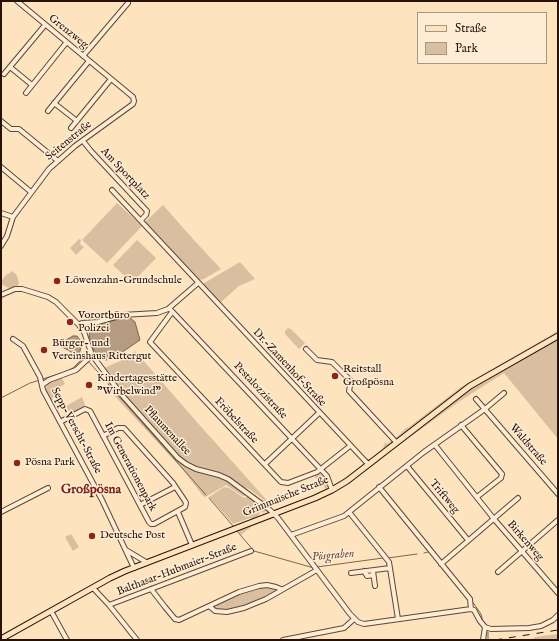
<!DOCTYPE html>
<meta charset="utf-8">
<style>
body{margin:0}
#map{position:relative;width:559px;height:641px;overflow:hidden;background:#fee3bf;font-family:"IM FELL English",serif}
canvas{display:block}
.frame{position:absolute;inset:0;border:2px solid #271208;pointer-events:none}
.legend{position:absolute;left:417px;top:12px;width:130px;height:52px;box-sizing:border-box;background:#feedd5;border:1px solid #a89583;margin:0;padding:5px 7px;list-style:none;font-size:12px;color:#271208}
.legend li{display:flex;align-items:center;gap:8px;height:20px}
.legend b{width:20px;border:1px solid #a89583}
</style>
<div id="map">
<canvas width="559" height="641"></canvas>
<div class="frame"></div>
<ul class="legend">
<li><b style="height:5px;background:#fee3bf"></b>Straße</li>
<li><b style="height:11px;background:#d9bfa0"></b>Park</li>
</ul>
</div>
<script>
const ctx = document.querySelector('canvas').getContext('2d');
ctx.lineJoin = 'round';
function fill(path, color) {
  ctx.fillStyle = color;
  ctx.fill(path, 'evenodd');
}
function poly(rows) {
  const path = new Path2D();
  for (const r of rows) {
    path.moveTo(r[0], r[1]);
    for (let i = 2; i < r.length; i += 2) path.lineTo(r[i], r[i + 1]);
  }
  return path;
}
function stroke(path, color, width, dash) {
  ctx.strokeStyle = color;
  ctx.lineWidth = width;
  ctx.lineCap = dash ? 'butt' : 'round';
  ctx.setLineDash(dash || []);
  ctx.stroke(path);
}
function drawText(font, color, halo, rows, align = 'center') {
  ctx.font = font + ' "IM FELL English",serif';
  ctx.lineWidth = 3;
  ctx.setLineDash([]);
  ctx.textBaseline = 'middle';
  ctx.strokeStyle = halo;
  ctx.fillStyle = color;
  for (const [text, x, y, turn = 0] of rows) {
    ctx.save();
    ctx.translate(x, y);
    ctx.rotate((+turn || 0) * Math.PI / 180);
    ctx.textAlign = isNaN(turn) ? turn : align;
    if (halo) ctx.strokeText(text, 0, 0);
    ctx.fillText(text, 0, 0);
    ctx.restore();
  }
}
const green = poly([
 [117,203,142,226,107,263,82,240],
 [163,205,193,239,221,269,204,279,199,280,144,223],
 [79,239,81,240,80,244,84,247,76,255,70,248],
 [137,240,156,258,132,283,113,265],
 [240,262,255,279,239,286,221,302,220,304,364,458,370,459,383,449,385,442,387,444,392,440,393,442,368,461,367,461,201,285],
 [13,271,17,276,19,283,17,287,9,288,3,285,1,281,6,275],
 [288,328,291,329,305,343,299,349,285,334,285,331],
 [558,331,558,334,463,389,397,439,396,438,406,428,409,427,461,387],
 [558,338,558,439,504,373,460,401,399,445,366,471,364,469,470,389],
 [135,351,196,421,272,506,249,489,242,487,228,477,199,468,189,464,181,458,120,391,104,368,120,361],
 [96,361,182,463,227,480,247,495,243,496,226,485,205,497,203,496,183,470,112,393,109,389,107,378,94,362],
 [62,378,65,384,54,390,56,396,52,398,53,400,52,402,46,391,46,385,49,382],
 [82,397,85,405,70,414,66,406],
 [319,473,325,479,328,487,326,489,315,477,316,474],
 [224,487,229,488,244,498,249,496,266,509,266,511,262,513,261,511,258,516,251,520,250,518,233,524,209,497],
 [271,517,274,518,252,526,241,535,238,531],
 [71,534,79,547,73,551,65,537],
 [258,587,275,587,276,591,252,604,227,611,212,608,212,605,239,593],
 [558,634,558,640,532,640,535,637]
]);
const water = poly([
 [129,317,135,322,140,340,118,355,107,360,102,359,93,349,89,335,93,325,129,317],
 [73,336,77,336,80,340,81,347,79,355,74,356,70,351,64,348,62,346,64,341,73,336]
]);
const stream = poly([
 [88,361,105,380],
 [43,379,64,372,73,368,82,359,84,358,86,359],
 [108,384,206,495],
 [1,398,30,383,40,380],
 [209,498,233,526],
 [237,531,254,551,314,568],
 [424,553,428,552],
 [388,558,417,554],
 [317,567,383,558],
 [472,601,481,614,483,622,487,625],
 [488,640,488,632]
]);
const minor = poly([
 [83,56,128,3],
 [10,67,32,85],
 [4,74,45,25],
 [26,93,66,43],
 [54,103,77,121],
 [48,111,89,61],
 [1,121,11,129,19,129,58,161],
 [71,128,111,79],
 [83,141,91,151,147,211,146,215,141,220],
 [1,167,31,192],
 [112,190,368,464],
 [1,213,13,217],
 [1,246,7,236,13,217,49,169,75,146,133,104,134,101,133,97,17,1],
 [1,295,15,289,22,289,48,297,56,302,79,325,84,332,92,355,121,394,178,458,186,464,196,469,219,475,228,479,270,510,278,518,350,614,358,622,364,624,471,609,474,610,480,621,485,627,491,629,529,628,541,626,553,620,558,615],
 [169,308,327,476,332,490],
 [172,312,150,342,281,482,288,483,317,472,350,446],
 [79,325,82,323,98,322,122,315,157,313,168,309,198,283],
 [13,339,23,346,40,377,43,390,102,500,134,568],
 [306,349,317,360,332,362,351,381,349,391,396,442],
 [42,385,49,380,76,370,92,355],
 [476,399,558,494],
 [60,422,85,409,90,411,149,522,151,524,154,524,185,507,186,503,185,501,173,483,124,428,118,428,103,436],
 [461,425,502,474,501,478,477,497],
 [435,445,494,519,558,593],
 [265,464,319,413],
 [407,466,468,540],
 [379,487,470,599,471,609],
 [140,505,175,487],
 [1,512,48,488],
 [178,512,192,545],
 [349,512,389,562,398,619],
 [291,535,344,516,424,452,485,409,504,393],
 [126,550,146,562],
 [441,564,518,498],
 [364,571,367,576,373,575],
 [373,571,375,586],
 [498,572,558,520],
 [351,573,390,568],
 [93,588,109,605,137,640],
 [151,589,165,607,175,619,179,620,239,592,259,586,267,585,276,587,281,589],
 [109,605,251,551],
 [209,606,215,611,227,612,244,608,266,599,317,570],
 [51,611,67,640],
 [283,640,344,628,354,619],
 [483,640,485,627]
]);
const major = poly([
 [1,639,110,578,125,571,315,498,332,490,347,481,470,386,558,336]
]);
const rail = poly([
 [495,640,558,630]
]);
const markers = [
 [57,281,4,"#8f2418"],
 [70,322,4,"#8f2418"],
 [44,350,4,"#8f2418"],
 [335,376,4,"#8f2418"],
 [89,385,4,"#8f2418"],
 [17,463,4,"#8f2418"],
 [92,536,4,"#8f2418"]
];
const streetNames = [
 ["Grenzweg",68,32,39],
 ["Seitenstraße",69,141,-39],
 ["Am Sportplatz",125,174,47],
 ["Dr.-Zamenhof-Straße",289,368,47],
 ["Pestalozzistraße",260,391,47],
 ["Fröbelstraße",236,421,47],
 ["Sepp-Verscht-Straße",76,431,62],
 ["Pflaumenallee",167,431,47],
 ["Waldstraße",528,445,49],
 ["Im Generationenpark",130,467,62],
 ["Grimmaische Straße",286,497,-22],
 ["Triftweg",444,497,50],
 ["Birkenweg",525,541,49],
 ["Balthasar-Hubmaier-Straße",177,570,-21]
];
const poiNames = [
 ["Löwenzahn-Grundschule",65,281],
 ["Vorortbüro",78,316],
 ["Polizei",78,329],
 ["Bürger- und",52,344],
 ["Vereinshaus Rittergut",52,357],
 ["Reitstall",343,370],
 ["Großpösna",343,383],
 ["Kindertagesstätte",97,379],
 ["\"Wirbelwind\"",97,392],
 ["Pösna Park",25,463],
 ["Deutsche Post",100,536]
];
const waterNames = [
 ["Pösgraben",333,556,-5]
];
const quarterNames = [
 ["Großpösna",91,490]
];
fill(green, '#d9bfa0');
fill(water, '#b59c81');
stroke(water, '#7c6551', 1);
stroke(stream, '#7c6551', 1);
stroke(minor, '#5d4636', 6);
stroke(major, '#271208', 7);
stroke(minor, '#feedd5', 4);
stroke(major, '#fee3bf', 5);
stroke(rail, '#271208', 1, [7, 7]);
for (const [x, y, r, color] of markers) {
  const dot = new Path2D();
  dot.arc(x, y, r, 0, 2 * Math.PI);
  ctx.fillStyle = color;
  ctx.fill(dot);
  stroke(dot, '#feedd5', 1.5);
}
drawText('11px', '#271208', '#feedd5', streetNames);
drawText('11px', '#271208', '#feedd5', poiNames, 'left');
drawText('italic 12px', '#67503e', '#feedd5', waterNames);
drawText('bold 13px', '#7a1f14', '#feedd5', quarterNames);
</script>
